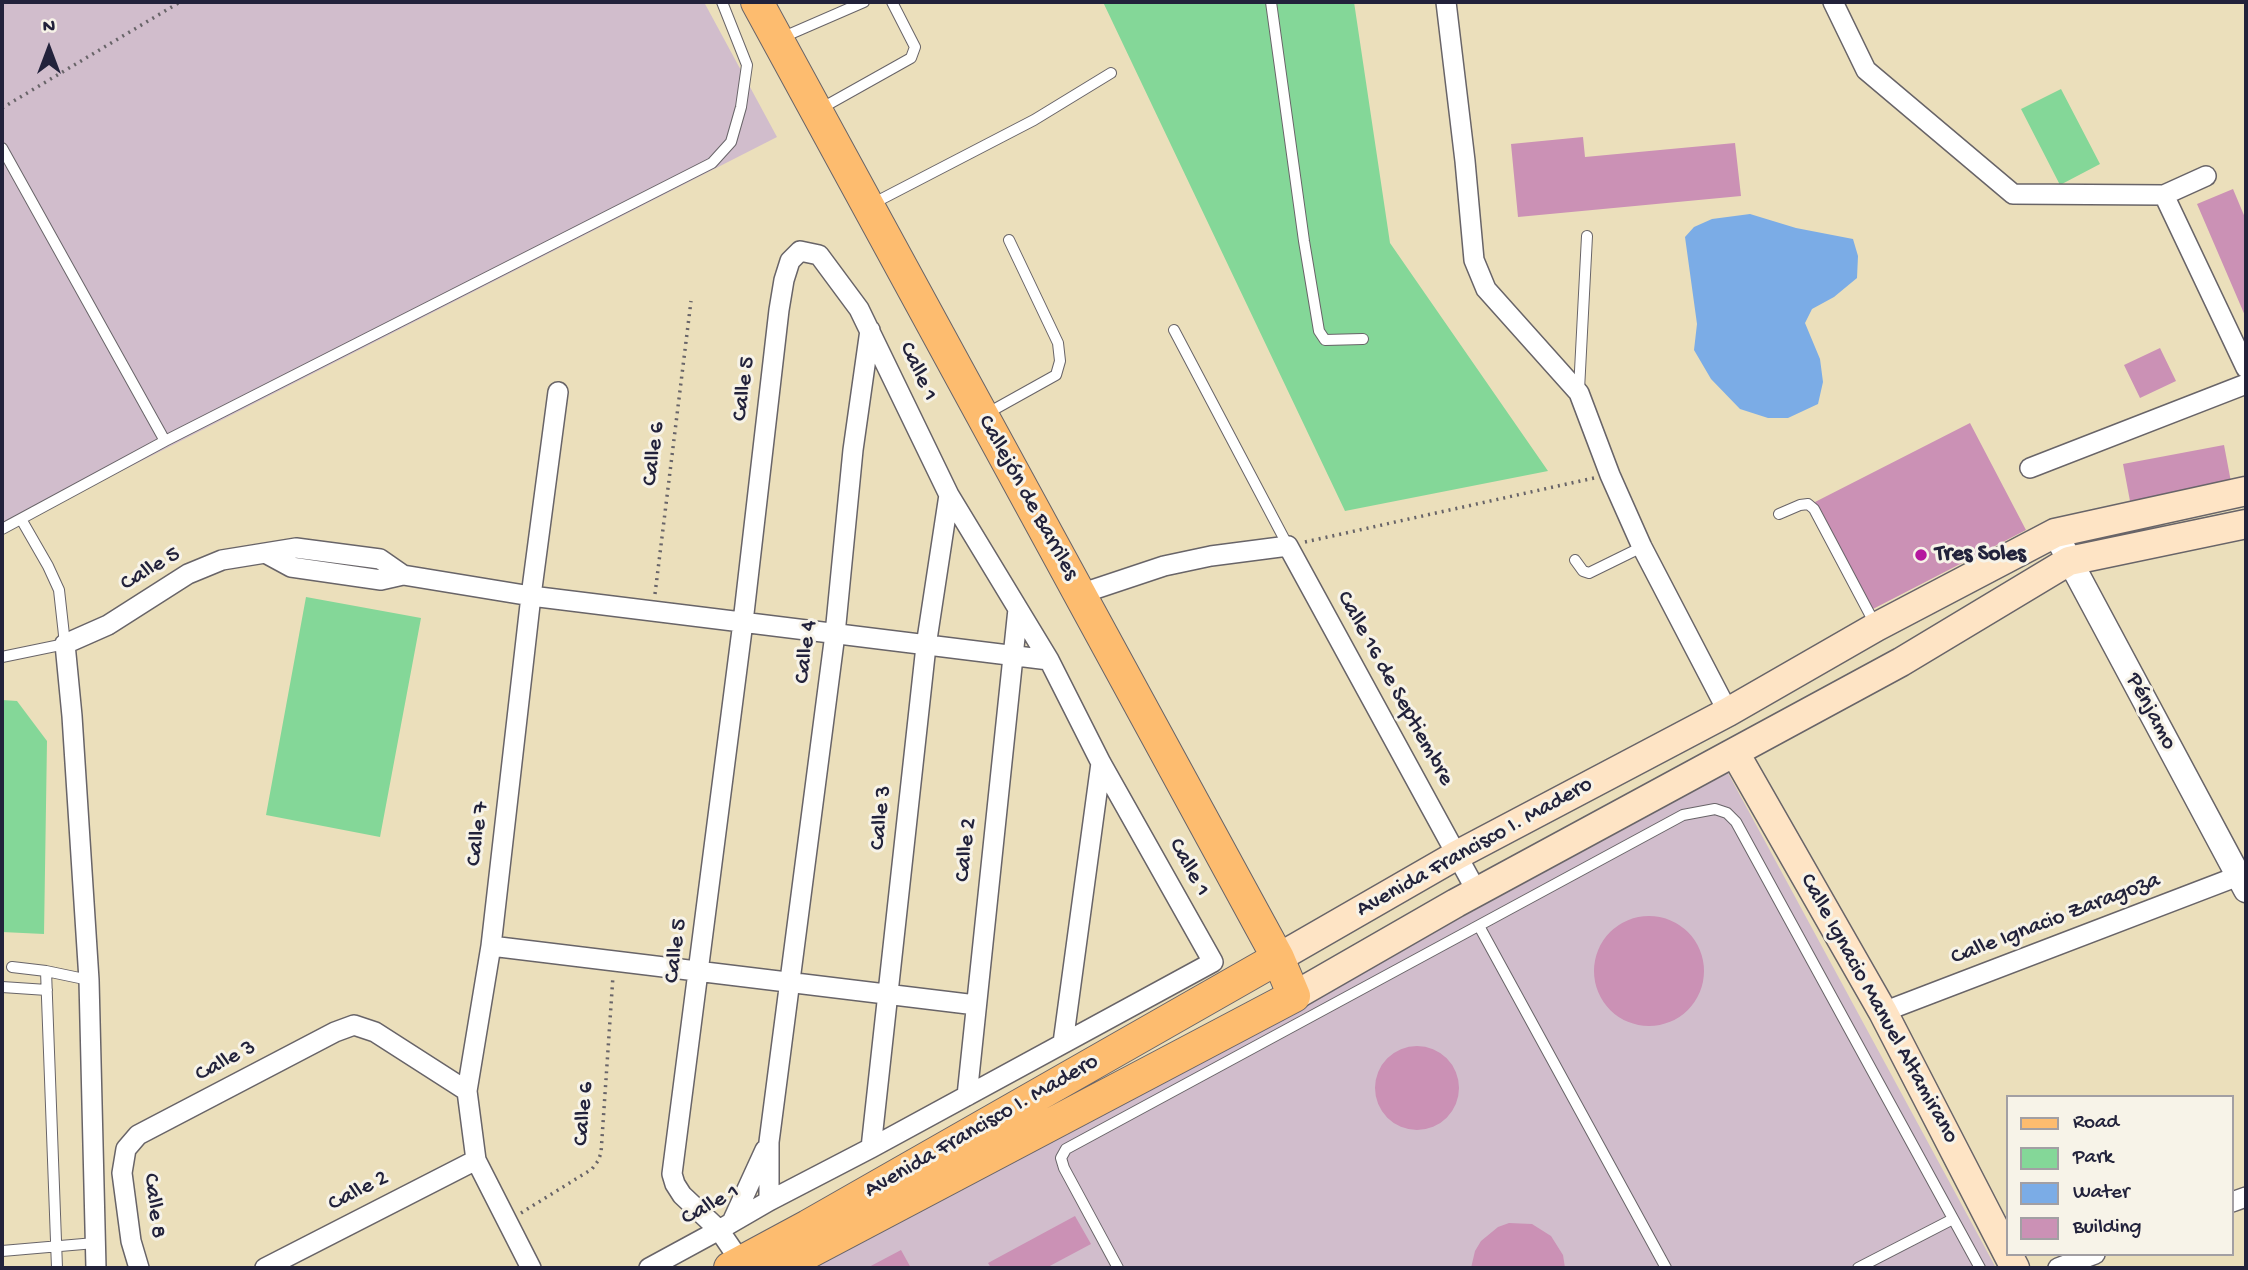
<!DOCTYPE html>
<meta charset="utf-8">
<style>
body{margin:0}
#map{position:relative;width:2248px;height:1270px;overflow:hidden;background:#ebdfbb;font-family:"Gochi Hand",sans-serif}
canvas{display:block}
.frame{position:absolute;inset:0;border:4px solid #22223b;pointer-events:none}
.legend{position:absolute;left:2006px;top:1095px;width:228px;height:161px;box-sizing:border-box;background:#f7f3e8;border:2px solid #a29fa3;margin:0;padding:9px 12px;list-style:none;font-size:21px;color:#22223b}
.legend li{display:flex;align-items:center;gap:14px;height:35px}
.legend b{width:35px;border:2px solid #a29fa3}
.north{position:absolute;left:14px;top:14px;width:70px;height:70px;-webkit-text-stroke:5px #f7f3e8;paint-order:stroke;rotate:0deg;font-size:19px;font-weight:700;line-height:28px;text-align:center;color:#22223b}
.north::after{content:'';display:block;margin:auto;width:24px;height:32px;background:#22223b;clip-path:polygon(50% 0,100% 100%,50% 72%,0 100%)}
</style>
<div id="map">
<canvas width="2248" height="1270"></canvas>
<div class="frame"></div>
<ul class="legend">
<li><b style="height:9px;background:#fdbc6f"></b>Road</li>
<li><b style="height:19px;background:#84d798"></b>Park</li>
<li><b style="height:19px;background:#7bace6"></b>Water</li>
<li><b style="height:19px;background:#cb91b5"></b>Building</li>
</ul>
<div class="north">N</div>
</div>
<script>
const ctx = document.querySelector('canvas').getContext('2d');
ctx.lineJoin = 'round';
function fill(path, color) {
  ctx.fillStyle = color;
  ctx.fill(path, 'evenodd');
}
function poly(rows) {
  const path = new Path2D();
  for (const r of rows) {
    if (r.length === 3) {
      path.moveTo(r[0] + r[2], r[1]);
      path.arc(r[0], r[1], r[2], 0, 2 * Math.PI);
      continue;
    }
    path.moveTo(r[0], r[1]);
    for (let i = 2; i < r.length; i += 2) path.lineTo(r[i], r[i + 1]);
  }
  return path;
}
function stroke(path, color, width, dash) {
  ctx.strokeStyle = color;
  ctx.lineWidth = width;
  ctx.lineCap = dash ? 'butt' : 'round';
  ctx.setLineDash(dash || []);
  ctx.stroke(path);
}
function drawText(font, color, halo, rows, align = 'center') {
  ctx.font = font + ' "Gochi Hand",sans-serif';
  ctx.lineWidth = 6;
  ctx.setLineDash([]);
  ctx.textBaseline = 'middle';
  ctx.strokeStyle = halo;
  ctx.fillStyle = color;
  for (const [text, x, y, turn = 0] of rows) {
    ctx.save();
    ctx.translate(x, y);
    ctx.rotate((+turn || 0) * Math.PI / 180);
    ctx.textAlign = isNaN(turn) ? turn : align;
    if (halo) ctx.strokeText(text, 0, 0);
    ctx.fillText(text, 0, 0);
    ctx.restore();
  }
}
const industrial = poly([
 [2,2,704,2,777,137,2,532],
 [1728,773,1996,1268,814,1268]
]);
const green = poly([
 [1103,2,1354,2,1390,243,1548,471,1345,511],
 [2061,89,2100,164,2060,185,2021,109],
 [306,597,421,618,380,837,266,815],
 [2,700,17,701,47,741,44,934,2,932]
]);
const water = poly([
 [1750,214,1796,228,1853,239,1858,256,1857,278,1834,297,1812,309,1805,323,1820,359,1823,382,1818,404,1788,418,1768,418,1740,409,1711,379,1694,350,1697,324,1685,237,1694,227,1712,219]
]);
const building = poly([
 [1583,137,1585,157,1735,143,1741,196,1518,217,1511,144],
 [2233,189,2246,220,2246,318,2197,204],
 [2160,348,2176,381,2140,398,2124,365],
 [1970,423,2026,530,1871,610,1815,502],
 [2224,445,2231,482,2130,501,2123,464],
 [1649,971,55],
 [1417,1088,42],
 [1075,1216,1091,1244,1046,1268,991,1268,988,1263],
 [1509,1223,1532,1224,1551,1236,1563,1255,1565,1268,1471,1268,1475,1251,1481,1241,1498,1227],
 [901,1250,911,1268,867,1268]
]);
const path = poly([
 [2,108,180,2],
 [1305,542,1594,478],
 [655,594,691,301],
 [521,1213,592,1169,598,1161,601,1153,613,976]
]);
const service = poly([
 [1271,2,1304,241,1319,331,1325,340,1363,339],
 [781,38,864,2],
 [820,109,911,58,915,47,892,2],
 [2,148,165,441],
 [872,204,1034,120,1111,73],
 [1174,330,1288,546],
 [1579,390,1587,236],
 [986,414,1056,375,1060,361,1058,343,1009,240],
 [1779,514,1800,505,1808,504,1814,509,1876,626],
 [2,529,165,441,712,163,731,142,741,107,747,65,722,2],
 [1575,560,1583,571,1589,573,1642,547],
 [2,657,65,644,59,590,48,566,21,519],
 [1479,926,1666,1268],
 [12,967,46,971,89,980],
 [46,971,57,1268],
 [2,987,47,990],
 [2,1251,95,1243],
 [1118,1268,1064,1168,1061,1158,1066,1149,1683,815,1715,809,1727,813,1736,822,1980,1268],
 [1858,1268,1953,1219]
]);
const minor = poly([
 [1446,2,1465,161,1474,260,1486,289,1579,393,1610,475,1642,547,1728,712],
 [1833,2,1866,70,2013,194,2164,195,2206,176],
 [2164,195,2246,368],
 [2030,468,2246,384],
 [267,554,291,567,381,580,403,575,531,596,1049,660],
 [1080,594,1164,566,1211,556,1288,546,1477,892],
 [491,946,976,1005],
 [1883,1012,2246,873],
 [1063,1043,1101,763],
 [967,1096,1018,609],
 [871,1148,926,646,949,495],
 [769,1201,769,1142,835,634,853,450,870,330],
 [2232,1202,2246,1197],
 [732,1222,765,1150],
 [96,1268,89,980,72,716,65,644,108,625,188,574,222,560,296,548,380,559,403,575],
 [139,1268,131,1241,122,1173,126,1149,138,1135,335,1032,354,1025,375,1032,467,1091],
 [265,1268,476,1160],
 [531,1268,476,1160,467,1091,491,946,531,596,558,392],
 [649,1268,719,1230,769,1201,871,1148,1213,962,1101,763,1049,660,949,495,859,309,819,255,800,251,790,261,784,280,779,310,743,622,672,1174,675,1184,682,1195,719,1230,745,1268],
 [2058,1268,2095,1254]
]);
const tertiary = poly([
 [2055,533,2246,890]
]);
const secondary = poly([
 [1735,753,1883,1012,2015,1268],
 [1278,958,1457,855,1728,712,1876,627,2055,533,2246,491],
 [1294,996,1456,903,1901,662,2069,561,2246,524]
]);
const primary = poly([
 [757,2,1278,958,1294,996,779,1268],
 [730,1268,808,1226,1278,958]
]);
const markers = [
 [1921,555,7,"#b5179e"]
];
const streetNames = [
 ["Calle 1",917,372,65],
 ["Calle 5",745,389,-83],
 ["Calle 6",655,454,-83],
 ["Callejón de Barriles",1027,498,61],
 ["Calle 5",151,570,-31],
 ["Calle 4",807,652,-83],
 ["Calle 16 de Septiembre",1394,689,61],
 ["Pénjamo",2150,712,62],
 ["Calle 3",882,818,-84],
 ["Calle 7",479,834,-83],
 ["Avenida Francisco I. Madero",1475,848,-29],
 ["Calle 2",967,850,-84],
 ["Calle 1",1188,868,61],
 ["Calle Ignacio Zaragoza",2056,920,-21],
 ["Calle 5",677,951,-83],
 ["Calle Ignacio Manuel Altamirano",1878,1009,61],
 ["Calle 3",226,1062,-28],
 ["Calle 6",585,1114,-85],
 ["Avenida Francisco I. Madero",982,1127,-30],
 ["Calle 2",359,1192,-27],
 ["Calle 8",153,1206,83],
 ["Calle 1",711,1206,-29]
];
const poiNames = [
 ["Tres Soles",1935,555]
];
fill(industrial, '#d1bdcc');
fill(green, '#84d798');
fill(water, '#7bace6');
fill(building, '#cb91b5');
stroke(service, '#686468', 12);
stroke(minor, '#686468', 22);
stroke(tertiary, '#686468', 27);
stroke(secondary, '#686468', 31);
stroke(primary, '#686468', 34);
stroke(path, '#686468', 3.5, [2, 5]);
stroke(service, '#fff', 10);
stroke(minor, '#fff', 19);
stroke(tertiary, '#fff', 24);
stroke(secondary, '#fee4c5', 28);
stroke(primary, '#fdbc6f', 32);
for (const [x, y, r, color] of markers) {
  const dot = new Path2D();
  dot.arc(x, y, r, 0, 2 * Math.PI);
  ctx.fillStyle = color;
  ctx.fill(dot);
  stroke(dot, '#f7f3e8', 2.5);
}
drawText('23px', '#22223b', '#f7f3e8', streetNames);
drawText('bold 23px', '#22223b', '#f7f3e8', poiNames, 'left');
</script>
